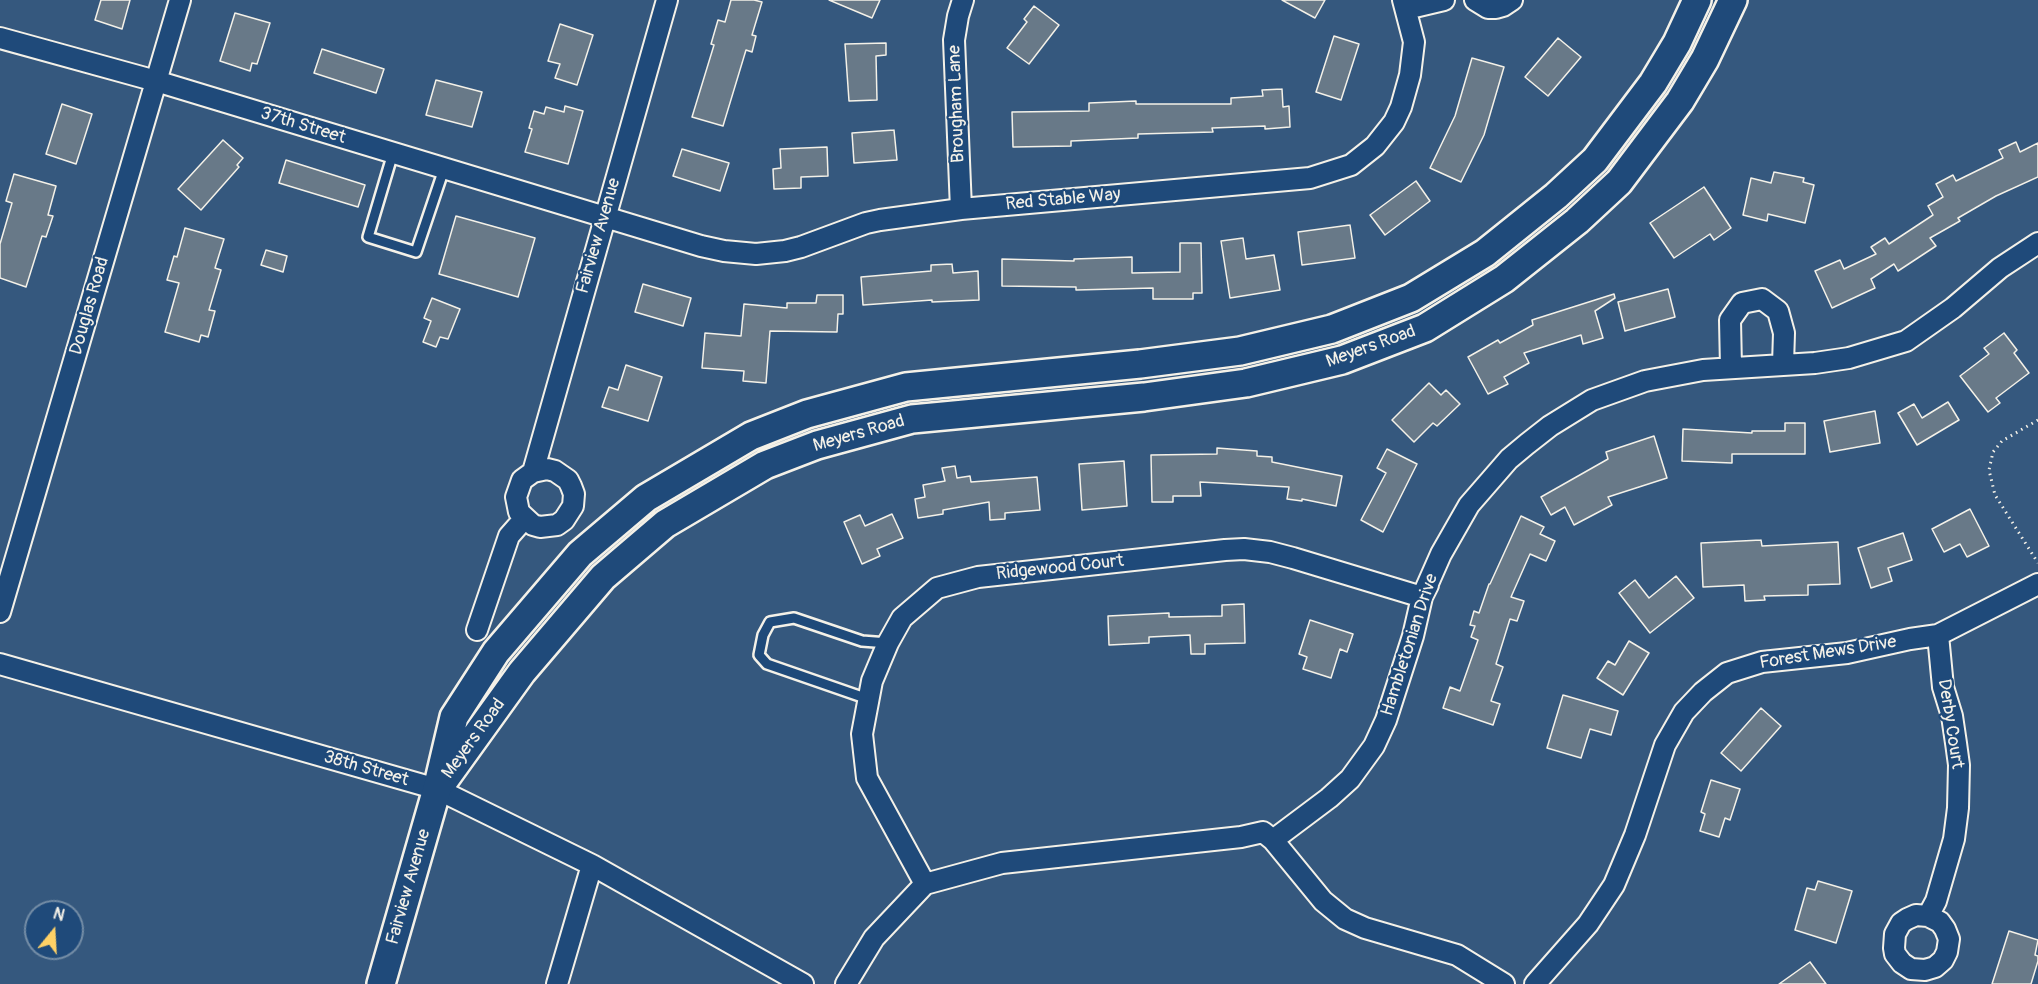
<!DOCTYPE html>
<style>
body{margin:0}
#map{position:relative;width:2038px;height:984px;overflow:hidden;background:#35587e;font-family:Pangolin,sans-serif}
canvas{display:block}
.north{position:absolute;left:24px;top:900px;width:60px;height:60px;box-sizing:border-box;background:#1f4a7a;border:2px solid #748da6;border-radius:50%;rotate:18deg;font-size:16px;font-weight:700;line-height:24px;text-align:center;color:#f4f1e8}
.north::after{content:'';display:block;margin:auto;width:21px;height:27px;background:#ffd166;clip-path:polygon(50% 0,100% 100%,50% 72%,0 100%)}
</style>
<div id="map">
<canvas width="2038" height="984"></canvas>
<div class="north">N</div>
</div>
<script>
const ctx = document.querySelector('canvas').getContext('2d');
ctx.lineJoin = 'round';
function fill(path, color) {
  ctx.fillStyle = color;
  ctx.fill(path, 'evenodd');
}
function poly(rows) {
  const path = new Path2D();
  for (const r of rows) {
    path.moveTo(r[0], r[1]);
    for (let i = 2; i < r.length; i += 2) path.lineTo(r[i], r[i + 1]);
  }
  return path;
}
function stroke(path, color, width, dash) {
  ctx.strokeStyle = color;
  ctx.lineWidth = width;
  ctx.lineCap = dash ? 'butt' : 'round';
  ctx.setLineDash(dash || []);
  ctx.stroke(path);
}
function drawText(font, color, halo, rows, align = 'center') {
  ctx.font = font + ' Pangolin,sans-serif';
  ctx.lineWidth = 4.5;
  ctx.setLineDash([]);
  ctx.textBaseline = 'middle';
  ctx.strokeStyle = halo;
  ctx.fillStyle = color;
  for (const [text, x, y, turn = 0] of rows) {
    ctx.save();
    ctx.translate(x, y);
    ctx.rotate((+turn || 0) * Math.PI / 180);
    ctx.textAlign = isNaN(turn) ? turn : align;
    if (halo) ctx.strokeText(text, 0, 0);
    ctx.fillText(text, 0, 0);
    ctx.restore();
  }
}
const building = poly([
 [101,0,130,0,122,29,95,20,101,0],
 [731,0,754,0,762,2,752,35,756,36,752,52,746,50,723,126,692,117,714,45,711,44,718,20,725,22,731,0],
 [829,0,880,0,872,18,829,0],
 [1282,0,1325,0,1315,18,1282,0],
 [1034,6,1059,25,1029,64,1007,48,1027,22,1024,19,1034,6],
 [235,13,270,23,257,64,252,63,250,71,220,61,235,13],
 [560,24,593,35,577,85,555,78,560,64,548,61,560,24],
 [1334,36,1359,44,1341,100,1316,92,1334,36],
 [1558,38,1581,57,1548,96,1525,77,1558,38],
 [886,43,886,55,876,56,877,100,849,101,845,44,886,43],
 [322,49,384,69,376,93,314,73,322,49],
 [1472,58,1504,67,1484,135,1461,182,1430,168,1455,116,1472,58],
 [436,80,482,92,472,127,426,115,436,80],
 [1282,89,1283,107,1289,106,1290,127,1265,129,1265,126,1212,128,1213,132,1138,134,1138,138,1071,141,1071,146,1013,147,1012,112,1089,111,1089,103,1136,101,1136,104,1231,104,1231,98,1263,96,1262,90,1282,89],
 [62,104,92,114,76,164,46,154,62,104],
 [565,106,583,111,568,164,525,152,532,129,529,128,534,111,544,114,546,107,564,112,565,106],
 [894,130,897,160,854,163,852,133,894,130],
 [223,140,243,158,237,165,239,167,201,210,178,189,223,140],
 [2016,142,2020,152,2038,143,2038,177,1996,196,1958,218,1960,221,1930,238,1936,246,1898,271,1894,264,1871,279,1875,288,1832,308,1815,271,1840,260,1844,269,1876,254,1871,247,1885,238,1889,244,1933,215,1928,206,1943,197,1936,184,1953,175,1956,181,2003,158,1999,150,2016,142],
 [827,147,828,176,801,177,801,188,774,189,773,169,781,168,780,149,827,147],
 [682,149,729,163,720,191,673,176,682,149],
 [286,160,365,185,358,207,279,183,286,160],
 [1774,172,1804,178,1803,182,1814,185,1805,223,1768,214,1767,221,1743,215,1751,178,1771,183,1774,172],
 [14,174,56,186,48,215,53,216,46,237,42,236,26,287,0,278,0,244,12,203,6,201,14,174],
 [1416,181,1430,201,1385,235,1370,215,1416,181],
 [1704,187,1731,228,1714,240,1710,234,1674,258,1650,223,1704,187],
 [456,216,535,238,518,297,439,274,456,216],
 [1350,225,1355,258,1302,265,1298,232,1350,225],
 [185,228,224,239,215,268,221,270,209,310,215,311,208,337,201,335,199,342,165,332,179,283,167,280,174,256,177,257,185,228],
 [1243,238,1246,259,1274,255,1280,290,1230,298,1221,241,1243,238],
 [1180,243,1201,243,1202,293,1193,293,1193,299,1153,299,1153,288,1076,290,1076,287,1002,286,1002,259,1074,261,1074,259,1132,257,1132,273,1180,272,1180,243],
 [266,250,287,256,283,272,261,265,266,250],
 [952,264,953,273,978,271,979,300,932,302,932,300,863,305,861,277,931,271,931,265,952,264],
 [643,284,691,298,683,326,635,312,643,284],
 [1668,289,1675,317,1625,331,1618,302,1668,289],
 [1614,294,1615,298,1595,311,1603,338,1583,344,1581,335,1524,353,1529,363,1504,377,1508,384,1488,394,1468,357,1498,340,1500,343,1533,325,1532,320,1614,294],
 [817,295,843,295,843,314,838,314,837,332,770,331,766,383,743,381,744,371,702,368,705,333,741,336,744,304,787,308,787,303,816,303,817,295],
 [432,298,460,309,448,339,440,337,436,347,423,342,431,321,424,318,432,298],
 [2004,333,2017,350,2014,353,2029,373,1996,398,2000,403,1988,412,1960,376,1989,354,1984,348,2004,333],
 [626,365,662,377,648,421,602,407,609,387,618,390,626,365],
 [1429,383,1441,395,1446,390,1460,404,1437,426,1433,423,1414,442,1392,420,1429,383],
 [1948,402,1959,420,1917,445,1898,413,1914,404,1922,418,1948,402],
 [1875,411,1880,443,1830,452,1824,421,1875,411],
 [1785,423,1805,423,1805,454,1732,454,1732,463,1682,461,1683,429,1752,433,1752,431,1785,431,1785,423],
 [1654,436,1667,478,1608,497,1612,505,1574,525,1565,507,1551,515,1541,497,1608,459,1606,452,1654,436],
 [1217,448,1257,451,1257,456,1272,457,1272,462,1342,476,1336,506,1302,499,1302,501,1287,499,1289,487,1200,482,1201,496,1173,496,1173,502,1152,502,1151,455,1217,454,1217,448],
 [1387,449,1417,464,1383,532,1361,520,1386,473,1377,468,1387,449],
 [1124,461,1127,506,1082,510,1079,464,1124,461],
 [955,466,957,478,970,476,971,482,1037,477,1040,510,1005,513,1005,519,990,520,989,502,943,510,943,514,918,518,915,499,925,497,923,485,945,481,942,468,955,466],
 [1970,509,1989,546,1967,557,1960,544,1944,552,1932,529,1970,509],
 [892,514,903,538,877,549,880,556,862,564,844,522,860,515,865,526,892,514],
 [1521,516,1544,527,1540,534,1555,541,1546,561,1530,554,1511,597,1524,601,1517,621,1510,619,1496,664,1503,667,1491,701,1500,704,1493,725,1443,708,1450,687,1460,691,1478,640,1471,637,1475,626,1470,625,1474,611,1479,613,1489,584,1490,584,1521,516],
 [1903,533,1912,560,1888,568,1892,581,1871,588,1858,548,1903,533],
 [1761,540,1762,546,1838,542,1840,584,1808,585,1808,595,1764,596,1765,600,1745,601,1744,585,1703,587,1701,543,1761,540],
 [1676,576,1694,598,1650,633,1619,593,1635,580,1649,598,1676,576],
 [1244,604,1245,643,1205,644,1205,654,1191,654,1190,635,1149,637,1149,643,1109,645,1108,616,1169,613,1169,617,1222,616,1222,605,1244,604],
 [1310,620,1353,634,1347,652,1340,649,1331,678,1303,669,1307,657,1299,654,1310,620],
 [1629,641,1649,653,1623,695,1597,678,1608,661,1615,665,1629,641],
 [1563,695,1618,711,1611,735,1590,729,1581,758,1547,748,1563,695],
 [1761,708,1781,726,1741,771,1721,753,1761,708],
 [1711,780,1740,789,1730,820,1725,818,1719,837,1700,831,1705,814,1701,812,1711,780],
 [1818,881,1852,891,1836,943,1795,930,1807,888,1815,890,1818,881],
 [2009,931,2038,940,2035,955,2038,956,2038,961,2031,984,1992,984,2009,931],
 [1810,962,1826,984,1779,984,1810,962]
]);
const path = poly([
 [2038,420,2002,441,1993,452,1989,470,1995,495,2038,563]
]);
const lane = poly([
 [393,153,368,237,416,252,444,169],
 [868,699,767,664,759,655,763,635,770,622,794,618,862,641,888,643]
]);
const street = poly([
 [1475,0,1488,8,1496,8,1503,6,1512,0],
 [1406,9,1444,0],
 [0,38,156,81,701,246,724,251,756,254,785,251,801,247,866,223,880,220,961,209,1310,178,1351,165,1375,146,1394,122,1401,107,1410,75,1414,42,1403,0],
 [961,209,954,40,958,16,963,0],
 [1731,368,1730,320,1742,303,1762,299,1778,311,1784,333,1783,364],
 [533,472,547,469,555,471,568,480,571,486,574,494,573,506,564,520,557,525,540,527,533,525,519,512,516,497,522,480,533,472,667,0],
 [0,612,180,0],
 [477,630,509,536,524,519],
 [0,664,437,789,592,865,803,984],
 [1273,840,1329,798,1350,779,1374,746,1386,720,1413,636,1422,597,1441,554,1469,505,1509,459,1527,444,1550,426,1592,400,1645,381,1703,370,1815,363,1849,358,1906,341,1953,308,2000,268,2038,243],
 [925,884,867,778,862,734,872,681,888,643,902,618,937,588,978,577,1225,550,1244,549,1270,552,1293,558,1422,597,1428,585],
 [1928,916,1940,922,1945,929,1949,939,1947,952,1943,960,1935,967,1925,970,1911,969,1902,963,1895,954,1894,948,1895,934,1901,923,1907,919,1916,915,1928,916,1936,901,1954,839,1958,808,1959,765,1956,743,1952,716,1943,687,1938,635],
 [557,984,592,865],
 [846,984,874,938,925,884,1002,863,1241,837,1263,832,1273,840,1323,901,1345,919,1365,928,1457,955,1504,984],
 [1535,984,1588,924,1614,885,1635,835,1665,745,1684,712,1703,692,1727,673,1762,662,1847,653,1910,639,1938,635,2038,584]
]);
const secondary = poly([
 [445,779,522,672,603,577,665,524,765,465,817,445,912,419,1144,397,1246,383,1342,360,1425,328,1504,279,1577,221,1619,182,1680,101,1705,59,1733,0],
 [381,984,437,789,454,717,496,652,580,554,646,498,751,436,807,414,906,387,1140,364,1240,351,1332,329,1411,298,1485,253,1556,196,1595,160,1653,83,1677,43,1697,0]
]);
const streetNames = [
 ["Brougham Lane",957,104,-92],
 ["37th Street",303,126,17],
 ["Red Stable Way",1063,200,-5],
 ["Fairview Avenue",599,236,-74],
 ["Douglas Road",90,306,-74],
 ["Meyers Road",1371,347,-20],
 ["Meyers Road",859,434,-16],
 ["Ridgewood Court",1060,568,-6],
 ["Hambletonian Drive",1410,645,-72],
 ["Forest Mews Drive",1828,653,-9],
 ["Derby Court",1950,724,81],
 ["Meyers Road",474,739,-54],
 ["38th Street",366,769,16],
 ["Fairview Avenue",409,887,-74]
];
fill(building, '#687988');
stroke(building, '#f4f1e8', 1.5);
stroke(lane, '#f4f1e8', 14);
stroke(street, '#f4f1e8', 24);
stroke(secondary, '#f4f1e8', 32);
stroke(path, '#f4f1e8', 3, [1.5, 4.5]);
stroke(lane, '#1f4a7a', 9);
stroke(street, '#1f4a7a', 20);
stroke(secondary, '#1f4a7a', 27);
drawText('18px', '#f4f1e8', '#1f4a7a', streetNames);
</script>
